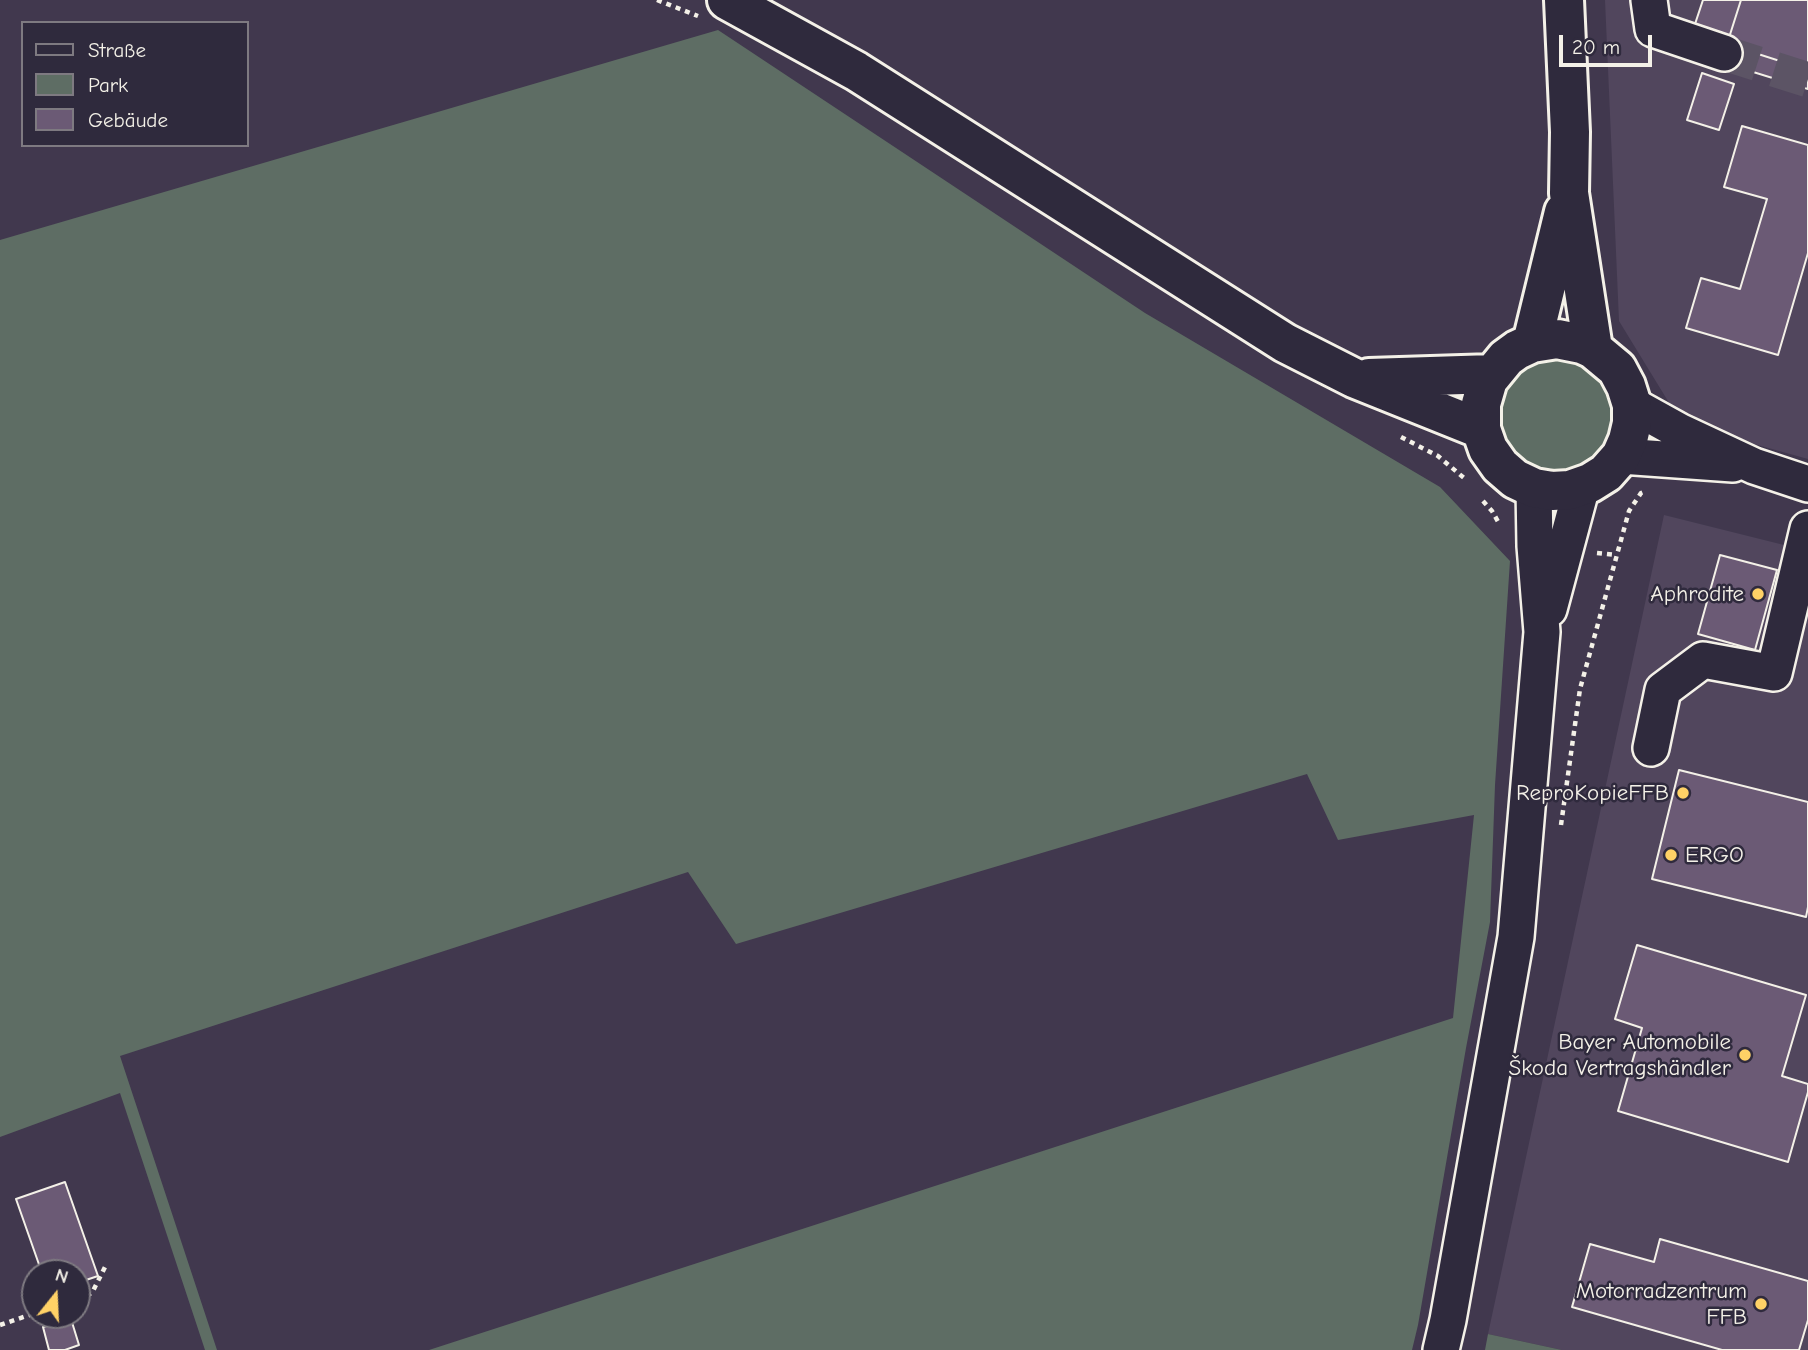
<!DOCTYPE html>
<meta charset="utf-8">
<style>
body{margin:0}
#map{position:relative;width:1808px;height:1350px;overflow:hidden;background:#41384e;font-family:"Comic Neue",sans-serif}
canvas{display:block}
.legend{position:absolute;left:21px;top:21px;width:228px;height:126px;box-sizing:border-box;background:#2f2a3d;border:2px solid #7e7a81;margin:0;padding:9px 12px;list-style:none;font-size:21px;color:#f4f1e8}
.legend li{display:flex;align-items:center;gap:14px;height:35px}
.legend b{width:35px;border:2px solid #7e7a81}
.north{position:absolute;left:21px;top:1259px;width:70px;height:70px;box-sizing:border-box;background:#2f2a3d;border:2px solid #7e7a81;border-radius:50%;rotate:18deg;font-size:19px;font-weight:700;line-height:28px;text-align:center;color:#f4f1e8}
.north::after{content:'';display:block;margin:auto;width:24px;height:32px;background:#ffd166;clip-path:polygon(50% 0,100% 100%,50% 72%,0 100%)}
.scale{position:absolute;left:1559px;top:35px;width:93px;height:32px;box-sizing:border-box;border:4px solid #f4f1e8;border-top:0;padding-left:9px;font-size:21px;line-height:24px;white-space:nowrap;color:#f4f1e8;-webkit-text-stroke:5px #2f2a3d;paint-order:stroke}
</style>
<div id="map">
<canvas width="1808" height="1350"></canvas>
<ul class="legend">
<li><b style="height:9px;background:#2f2a3d"></b>Straße</li>
<li><b style="height:19px;background:#5e6d64"></b>Park</li>
<li><b style="height:19px;background:#6b5a75"></b>Gebäude</li>
</ul>
<div class="north">N</div>
<div class="scale">20 m</div>
</div>
<script>
const ctx = document.querySelector('canvas').getContext('2d');
ctx.lineJoin = 'round';
function fill(path, color) {
  ctx.fillStyle = color;
  ctx.fill(path, 'evenodd');
}
function poly(rows) {
  const path = new Path2D();
  for (const r of rows) {
    if (r.length === 3) {
      path.moveTo(r[0] + r[2], r[1]);
      path.arc(r[0], r[1], r[2], 0, 2 * Math.PI);
      continue;
    }
    path.moveTo(r[0], r[1]);
    for (let i = 2; i < r.length; i += 2) path.lineTo(r[i], r[i + 1]);
  }
  return path;
}
function stroke(path, color, width, dash) {
  ctx.strokeStyle = color;
  ctx.lineWidth = width;
  ctx.lineCap = dash ? 'butt' : 'round';
  ctx.setLineDash(dash || []);
  ctx.stroke(path);
}
function drawText(font, color, halo, rows, align = 'center') {
  ctx.font = font + ' "Comic Neue",sans-serif';
  ctx.lineWidth = 5;
  ctx.setLineDash([]);
  ctx.textBaseline = 'middle';
  ctx.strokeStyle = halo;
  ctx.fillStyle = color;
  for (const [text, x, y, turn = 0] of rows) {
    ctx.save();
    ctx.translate(x, y);
    ctx.rotate((+turn || 0) * Math.PI / 180);
    ctx.textAlign = isNaN(turn) ? turn : align;
    if (halo) ctx.strokeText(text, 0, 0);
    ctx.fillText(text, 0, 0);
    ctx.restore();
  }
}
const built = poly([
 [1605,0,1808,0,1808,459,1682,424,1619,321],
 [1664,515,1808,551,1808,1350,1562,1350,1488,1334]
]);
const green = poly([
 [718,30,1145,313,1440,487,1510,561,1495,785,1490,922,1466,1048,1418,1325,1412,1350,429,1350,1453,1018,1474,815,1338,840,1307,774,736,944,688,872,120,1056,217,1350,205,1350,120,1093,0,1137,0,240],
 [1556,413,57],
 [1488,1334,1562,1350,1485,1350]
]);
const building = poly([
 [1703,0,1741,0,1727,44,1692,33,1703,0],
 [1741,0,1808,0,1808,70,1727,44,1741,0],
 [1727,44,1808,70,1808,89,1721,62,1727,44],
 [1702,73,1734,84,1719,130,1687,120,1702,73],
 [1742,126,1808,145,1808,253,1778,355,1686,328,1701,278,1740,289,1767,199,1724,187,1742,126],
 [1720,555,1777,570,1755,650,1698,634,1720,555],
 [1679,770,1808,802,1808,907,1806,917,1652,879,1679,770],
 [1637,945,1806,995,1782,1076,1808,1084,1808,1092,1788,1162,1618,1111,1642,1028,1615,1019,1637,945],
 [65,1182,98,1276,77,1283,77,1273,42,1273,16,1199,65,1182],
 [1660,1239,1808,1281,1808,1320,1799,1350,1722,1350,1572,1307,1590,1244,1654,1262,1660,1239],
 [71,1319,79,1345,65,1350,49,1350,43,1327,71,1319]
]);
const minorTunnel = poly([
 [1724,53,1808,80]
]);
const path = poly([
 [657,0,698,16],
 [1401,437,1438,456,1464,478],
 [1483,501,1492,511,1500,525],
 [1597,553,1616,555],
 [1561,825,1580,689,1629,511,1641,493,1646,491],
 [77,1299,92,1293,105,1267],
 [0,1325,35,1313]
]);
const minor = poly([
 [1649,0,1653,29,1724,53],
 [1632,405,1679,431,1754,466,1808,484],
 [1621,456,1733,464],
 [1549,609,1582,486],
 [1651,748,1663,690,1703,660,1774,673,1808,529],
 [1441,1350,1448,1320,1516,937,1542,632,1535,546,1534,488]
]);
const major = poly([
 [727,0,856,71,1285,343,1354,378,1481,429,1488,449,1500,466,1515,479,1534,488,1552,491,1570,490,1590,483,1606,473,1621,456,1628,440,1632,423,1632,405,1626,386,1617,369,1593,349,1582,344,1557,339,1532,343,1517,350,1506,358,1488,380,1481,404,1481,429],
 [1564,0,1570,132,1569,193,1593,349],
 [1532,343,1564,212],
 [1369,378,1493,374]
]);
const markers = [
 [1758,594,7,"#ffd166"],
 [1683,793,7,"#ffd166"],
 [1671,855,7,"#ffd166"],
 [1745,1055,7,"#ffd166"],
 [1761,1304,7,"#ffd166"]
];
const poiNames = [
 ["Aphrodite",1744,594],
 ["ReproKopieFFB",1669,793],
 ["ERGO",1685,855,"left"],
 ["Bayer Automobile",1731,1042],
 ["Škoda Vertragshändler",1731,1068],
 ["Motorradzentrum",1747,1291],
 ["FFB",1747,1317]
];
fill(built, '#51465d');
fill(green, '#5e6d64');
fill(building, '#6b5a75');
stroke(building, '#f4f1e8', 2);
stroke(minorTunnel, '#5c5465', 35, [35, 18]);
stroke(minor, '#f4f1e8', 40);
stroke(major, '#f4f1e8', 44);
stroke(path, '#f4f1e8', 4.5, [5, 5]);
stroke(minor, '#2f2a3d', 35);
stroke(major, '#2f2a3d', 38);
for (const [x, y, r, color] of markers) {
  const dot = new Path2D();
  dot.arc(x, y, r, 0, 2 * Math.PI);
  ctx.fillStyle = color;
  ctx.fill(dot);
  stroke(dot, '#2f2a3d', 2.5);
}
drawText('23px', '#f4f1e8', '#2f2a3d', poiNames, 'right');
</script>
